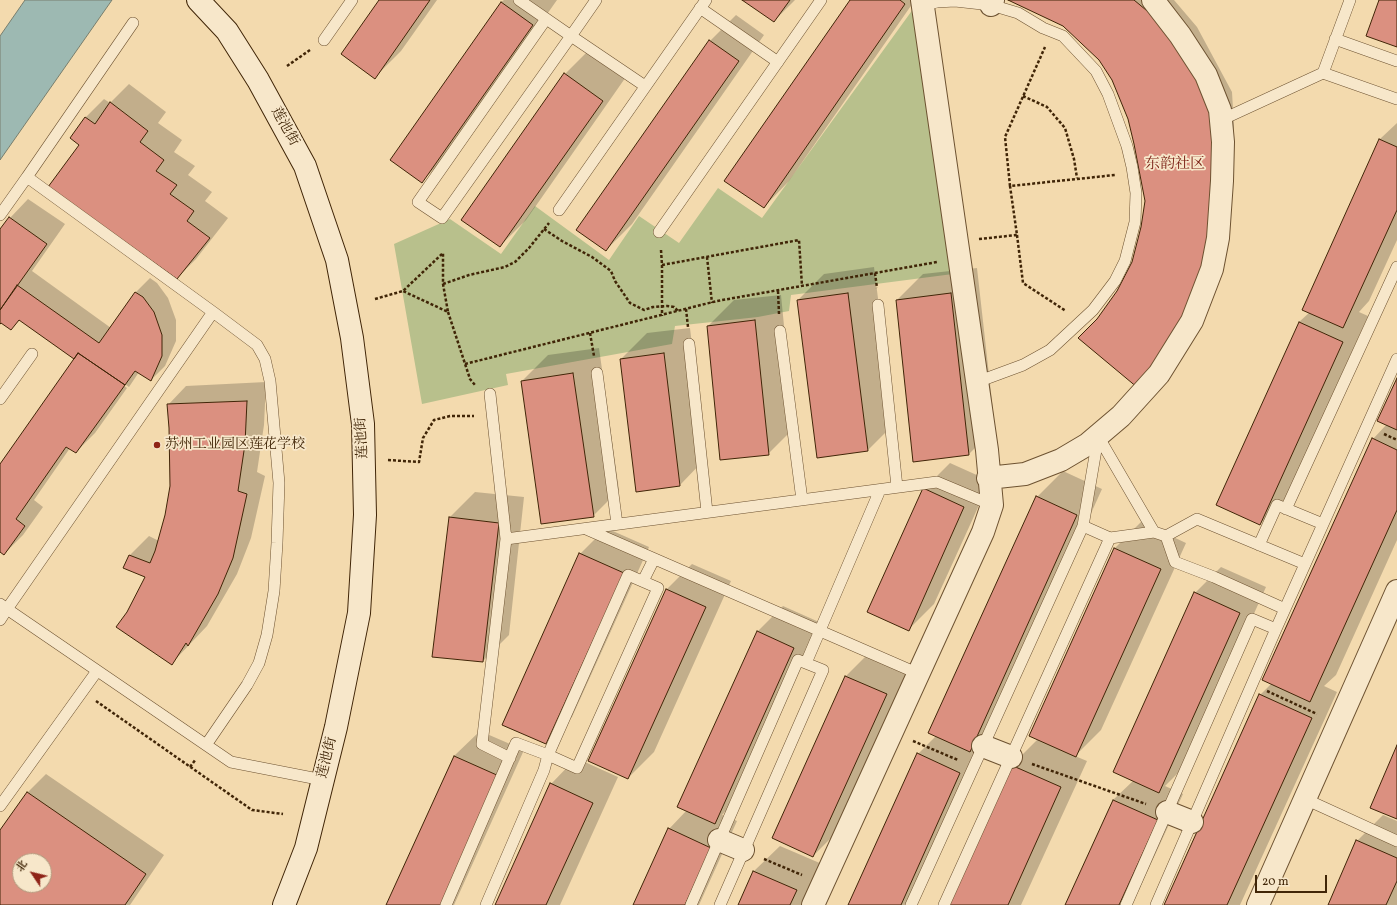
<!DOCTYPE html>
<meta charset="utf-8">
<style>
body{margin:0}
#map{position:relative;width:1397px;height:905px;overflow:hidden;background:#f3daae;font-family:Vollkorn,"Noto Serif SC",serif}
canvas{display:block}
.north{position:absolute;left:12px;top:853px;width:40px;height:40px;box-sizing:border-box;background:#f7e7ca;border:1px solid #ae997c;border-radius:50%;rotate:305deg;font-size:11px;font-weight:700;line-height:16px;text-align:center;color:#402507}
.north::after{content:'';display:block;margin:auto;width:14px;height:18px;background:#8f2418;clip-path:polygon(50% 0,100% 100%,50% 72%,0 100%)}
.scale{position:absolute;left:1255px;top:875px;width:72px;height:18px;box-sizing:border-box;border:2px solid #402507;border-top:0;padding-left:5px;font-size:12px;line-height:14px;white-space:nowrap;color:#402507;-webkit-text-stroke:3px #f7e7ca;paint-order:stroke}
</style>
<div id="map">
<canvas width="1397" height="905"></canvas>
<div class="north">北</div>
<div class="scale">20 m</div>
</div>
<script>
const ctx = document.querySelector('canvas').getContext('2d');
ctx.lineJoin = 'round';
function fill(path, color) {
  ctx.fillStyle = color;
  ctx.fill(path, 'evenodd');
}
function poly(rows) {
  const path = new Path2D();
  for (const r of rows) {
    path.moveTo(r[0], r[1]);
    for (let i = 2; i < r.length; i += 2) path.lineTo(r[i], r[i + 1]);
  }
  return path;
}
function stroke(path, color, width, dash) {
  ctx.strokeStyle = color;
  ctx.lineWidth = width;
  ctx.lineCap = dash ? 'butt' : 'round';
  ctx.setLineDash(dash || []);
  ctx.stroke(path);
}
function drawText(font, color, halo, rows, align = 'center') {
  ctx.font = font + ' Vollkorn,"Noto Serif SC",serif';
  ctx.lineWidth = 3.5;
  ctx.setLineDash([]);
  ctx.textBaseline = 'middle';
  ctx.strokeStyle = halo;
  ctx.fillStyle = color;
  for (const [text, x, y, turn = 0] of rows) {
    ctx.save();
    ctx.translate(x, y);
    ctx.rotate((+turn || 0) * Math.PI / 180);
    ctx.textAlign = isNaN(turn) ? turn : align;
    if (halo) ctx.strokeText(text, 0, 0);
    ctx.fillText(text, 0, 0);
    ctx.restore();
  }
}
const green = poly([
 [916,5,953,274,791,295,789,311,758,317,675,326,672,344,506,374,508,385,422,404,394,244,450,219,501,254,535,206,609,260,639,216,679,243,718,188,762,218]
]);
const water = poly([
 [25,0,112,0,0,160,0,36,25,0]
]);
const shadow = poly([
 [380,0,437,0,401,51,375,77],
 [504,0,557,0,448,155,422,181,501,2],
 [744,0,795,0,774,21],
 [851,0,915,0,789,181,764,207],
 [1009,0,1174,0,1197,27,1232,92,1234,126,1229,225,1098,319,1118,292,1133,262,1142,227,1146,201,1129,118,1113,80,1099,59,1063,26],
 [736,15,764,35,632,224,606,250,577,230,710,41],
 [591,48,628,74,526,220,500,246,565,74],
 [129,84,166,112,158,123,182,140,174,152,195,166,188,175,212,192,205,201,228,218,196,259,177,278,80,144,71,138,86,117,104,99,110,103],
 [1397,123,1397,240,1369,301,1359,312,1368,316,1286,498,1260,524,1299,322,1310,312,1380,139],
 [28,199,65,224,32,271,111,328,136,292,150,278,157,283,168,298,176,320,176,341,165,366,151,380,139,372,129,387,81,353,81,356,127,388,95,433,76,452,70,448,34,500,43,507,23,535,4,554,0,551,0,465,75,359,20,320,11,328,2,323,0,325,0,231,10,218],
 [874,267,894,424,868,450,798,300,824,274],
 [977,268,995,428,969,454,897,300,923,274],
 [781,295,794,428,768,454,708,326,734,300],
 [690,328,705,459,680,485,621,359,647,333],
 [599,348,619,490,593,516,522,381,548,355],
 [1397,380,1397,540,1336,675,1324,686,1337,692,1240,905,1165,905,1260,695,1272,683,1373,439,1387,424],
 [266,382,264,425,257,472,265,476,251,538,237,574,207,626,172,663,128,613,146,577,125,568,130,555,149,536,159,541,166,515,171,486,170,428,168,405,186,386],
 [950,463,990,481,934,604,908,630,924,489],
 [1063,471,1102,489,914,905,850,905,918,754,937,735,1037,497],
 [475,492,524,497,509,635,483,661,449,518],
 [1141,522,1186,543,1101,730,1075,756,1087,761,1021,905,948,905,1012,765,1038,739,1031,735,1115,548],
 [606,528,649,547,572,717,546,743,580,554],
 [692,564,731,581,654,752,628,778,666,590],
 [1221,567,1266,587,1185,766,1165,786,1183,794,1132,905,1066,905,1113,800,1134,780,1195,593],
 [783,606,819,622,740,796,722,815,737,821,699,905,634,905,669,829,687,810,757,632],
 [872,650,912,668,839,830,813,856,773,838,846,676],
 [480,731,524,750,454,905,387,905,454,756],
 [576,758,618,777,560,905,496,905,551,784],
 [46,774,164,855,130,905,0,905,0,831,27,793],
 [20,861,44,861,44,885,20,885],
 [1383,815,1397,821,1397,905,1329,905,1357,841],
 [780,846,822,864,804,905,739,905,754,871]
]);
const building = poly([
 [379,0,430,0,375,79,341,54,379,0],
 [742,0,790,0,774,22,742,0],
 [850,0,900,0,905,4,764,208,724,181,850,0],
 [1008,0,1134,0,1152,15,1178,46,1214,111,1211,244,1185,317,1138,388,1078,338,1097,319,1117,291,1132,262,1141,227,1145,201,1134,144,1128,119,1112,80,1099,60,1063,26,1008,0],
 [1379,0,1397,0,1397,47,1366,36,1379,0],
 [501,2,533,25,422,183,390,160,501,2],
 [709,40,739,61,606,251,576,230,709,40],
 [564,73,603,101,500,247,461,220,564,73],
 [110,102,148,131,140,142,164,160,156,171,177,185,170,194,194,211,187,221,210,238,177,279,48,187,79,145,70,138,85,117,95,124,110,102],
 [1379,139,1397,147,1397,210,1343,328,1302,310,1379,139],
 [9,217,47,244,0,310,0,229,9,217],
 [17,285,99,343,135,292,143,297,154,312,162,335,162,356,151,381,135,371,125,385,78,353,74,359,19,320,11,330,1,323,0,324,0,310,17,285],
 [848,293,868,451,817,458,797,300,848,293],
 [951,293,969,455,913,462,896,300,951,293],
 [755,320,769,455,720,460,707,326,755,320],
 [1299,322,1343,342,1260,525,1216,505,1299,322],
 [78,353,125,385,76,453,66,447,16,519,25,526,4,555,0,552,0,464,78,353],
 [664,353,680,486,636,492,620,359,664,353],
 [573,373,594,517,541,524,521,381,573,373],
 [1397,378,1397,430,1377,421,1397,378],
 [247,401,245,444,238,491,247,494,233,558,218,594,188,646,186,643,172,665,116,627,127,612,145,577,123,568,129,555,150,563,155,551,165,515,170,486,169,428,167,404,247,401],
 [1372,438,1397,450,1397,510,1310,702,1262,680,1372,438],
 [923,488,964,507,909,631,867,612,923,488],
 [1036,496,1077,515,970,752,928,733,1036,496],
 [449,517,499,523,483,662,432,657,449,517],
 [1114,548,1161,569,1076,757,1029,736,1114,548],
 [579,553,624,573,546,744,502,725,579,553],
 [666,589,706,607,628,779,588,761,666,589],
 [1194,592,1240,613,1159,793,1113,772,1194,592],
 [757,631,794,648,715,824,677,807,757,631],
 [845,676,887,694,813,857,772,838,845,676],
 [1259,694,1312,718,1227,905,1164,905,1259,694],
 [1397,745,1397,819,1370,808,1397,745],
 [917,753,960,773,901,905,848,905,917,753],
 [454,756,499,776,441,905,386,905,454,756],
 [1011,765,1061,787,1008,905,947,905,1011,765],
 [550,783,593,803,546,905,495,905,550,783],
 [27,792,146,874,125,905,0,905,0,830,27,792],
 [20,861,44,861,44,885,20,885,20,861],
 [1113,800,1158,820,1119,905,1065,905,1113,800],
 [668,828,711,848,685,905,633,905,668,828],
 [1356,840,1397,858,1397,881,1386,905,1328,905,1356,840],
 [753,871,797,890,790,905,738,905,753,871]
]);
const path = poly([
 [287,66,310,50],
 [1023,96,1047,107,1065,128,1074,159,1077,178],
 [1010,186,1005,137,1045,47],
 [544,229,562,241,592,257,611,271,615,281,630,303,644,310,653,307,667,306,674,307,678,311],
 [1017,235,1023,283,1066,311],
 [979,239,1017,235,1010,186,1115,175],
 [661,250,662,265,662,316],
 [707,257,712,303],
 [662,265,799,240,802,286],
 [875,273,877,288],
 [443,284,469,275,505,267,515,262,529,248,549,223],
 [778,291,779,314],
 [375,299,403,291,443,253,443,284,448,312,403,291],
 [686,309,688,327],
 [448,312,470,379,475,385],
 [590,333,594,356],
 [465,364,717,301,937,262],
 [1384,434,1397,440],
 [388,460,419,462,423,438,434,420,450,416,474,416],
 [1267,691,1317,714],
 [96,701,252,810,283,814],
 [913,741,958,760],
 [1032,764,1146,804],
 [190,767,196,759],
 [764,859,802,875]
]);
const service = poly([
 [519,0,571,36,596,0],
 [923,5,937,2,955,1,991,5,1018,13,1043,28,1063,36,1096,71,1108,94,1127,146,1132,167,1136,193,1135,222,1125,261,1115,281,1093,310,1050,350,1023,365,977,382],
 [700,8,778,62],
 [546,19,418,202,442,218,571,36,645,86],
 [1335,39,1397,61],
 [324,40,352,0],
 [1323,73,1350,0],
 [1221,120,1323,73,1397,99],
 [27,177,133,23],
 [559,210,706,0],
 [0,215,27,177,213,312,7,609,231,762,323,780],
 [659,232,821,0],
 [878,305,897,487],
 [780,331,802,500],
 [689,344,707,512],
 [597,373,617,524],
 [490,394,506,539,482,744,510,758],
 [0,399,32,354],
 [1098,436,1154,532],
 [1286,509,1397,267],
 [586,529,919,674],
 [1166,536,1197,519,1305,564],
 [1110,538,1154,532,1166,536,1175,562,1214,577,1285,609],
 [506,539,937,482,992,505],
 [1259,545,1277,505,1323,524],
 [643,581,654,559],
 [0,604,7,609,0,620],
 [806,663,880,490],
 [206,745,247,685,259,663,267,635,274,591,277,543,279,483,270,381,265,359,257,345,213,312],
 [1305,799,1397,841],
 [0,806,97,671],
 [446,905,516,743,548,755,577,768,658,588,628,575,548,755,544,770,486,905],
 [691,905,798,660,823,670,720,905],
 [911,905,1083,526,1098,438],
 [944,905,1110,538,1083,526],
 [1126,905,1252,619,1276,629],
 [1156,905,1276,629,1397,359]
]);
const minor = poly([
 [991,5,993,0],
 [988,478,1025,474,1061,460,1088,444,1121,416,1159,374,1192,321,1212,269,1218,238,1222,181,1223,142,1220,110,1206,75,1180,35,1153,0],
 [983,746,1011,757],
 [1167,812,1192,822],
 [719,840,743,850],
 [813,905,983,532,992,505,987,450,922,0],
 [1258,905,1397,591]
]);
const secondary = poly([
 [198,0,227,31,258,80,305,166,337,260,352,338,363,424,365,515,359,613,336,727,306,848,284,905]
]);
const markers = [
 [157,445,4,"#8f2418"]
];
const streetNames = [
 ["莲池街",284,127,61],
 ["莲池街",363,438,-93],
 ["莲池街",328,758,-76]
];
const poiNames = [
 ["苏州工业园区莲花学校",165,445]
];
const neighbourhoodNames = [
 ["东韵社区",1175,165]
];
fill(green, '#b8c08c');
fill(water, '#9db9b2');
stroke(water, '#787e6e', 1);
fill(shadow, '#0003');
fill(building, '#db9080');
stroke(building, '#402507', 1);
stroke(service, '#6d5231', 12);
stroke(minor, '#6d5231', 24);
stroke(secondary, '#402507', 24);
stroke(path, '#402507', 2.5, [3, 2]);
stroke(service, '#f7e7ca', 11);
stroke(minor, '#f7e7ca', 22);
stroke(secondary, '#f7e7ca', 22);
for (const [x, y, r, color] of markers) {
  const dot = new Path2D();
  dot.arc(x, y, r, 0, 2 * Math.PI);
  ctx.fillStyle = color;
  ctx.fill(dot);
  stroke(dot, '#f7e7ca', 1.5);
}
drawText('14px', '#402507', '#f7e7ca', streetNames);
drawText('14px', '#402507', '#f7e7ca', poiNames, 'left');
drawText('15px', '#7a1f14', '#f7e7ca', neighbourhoodNames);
</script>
